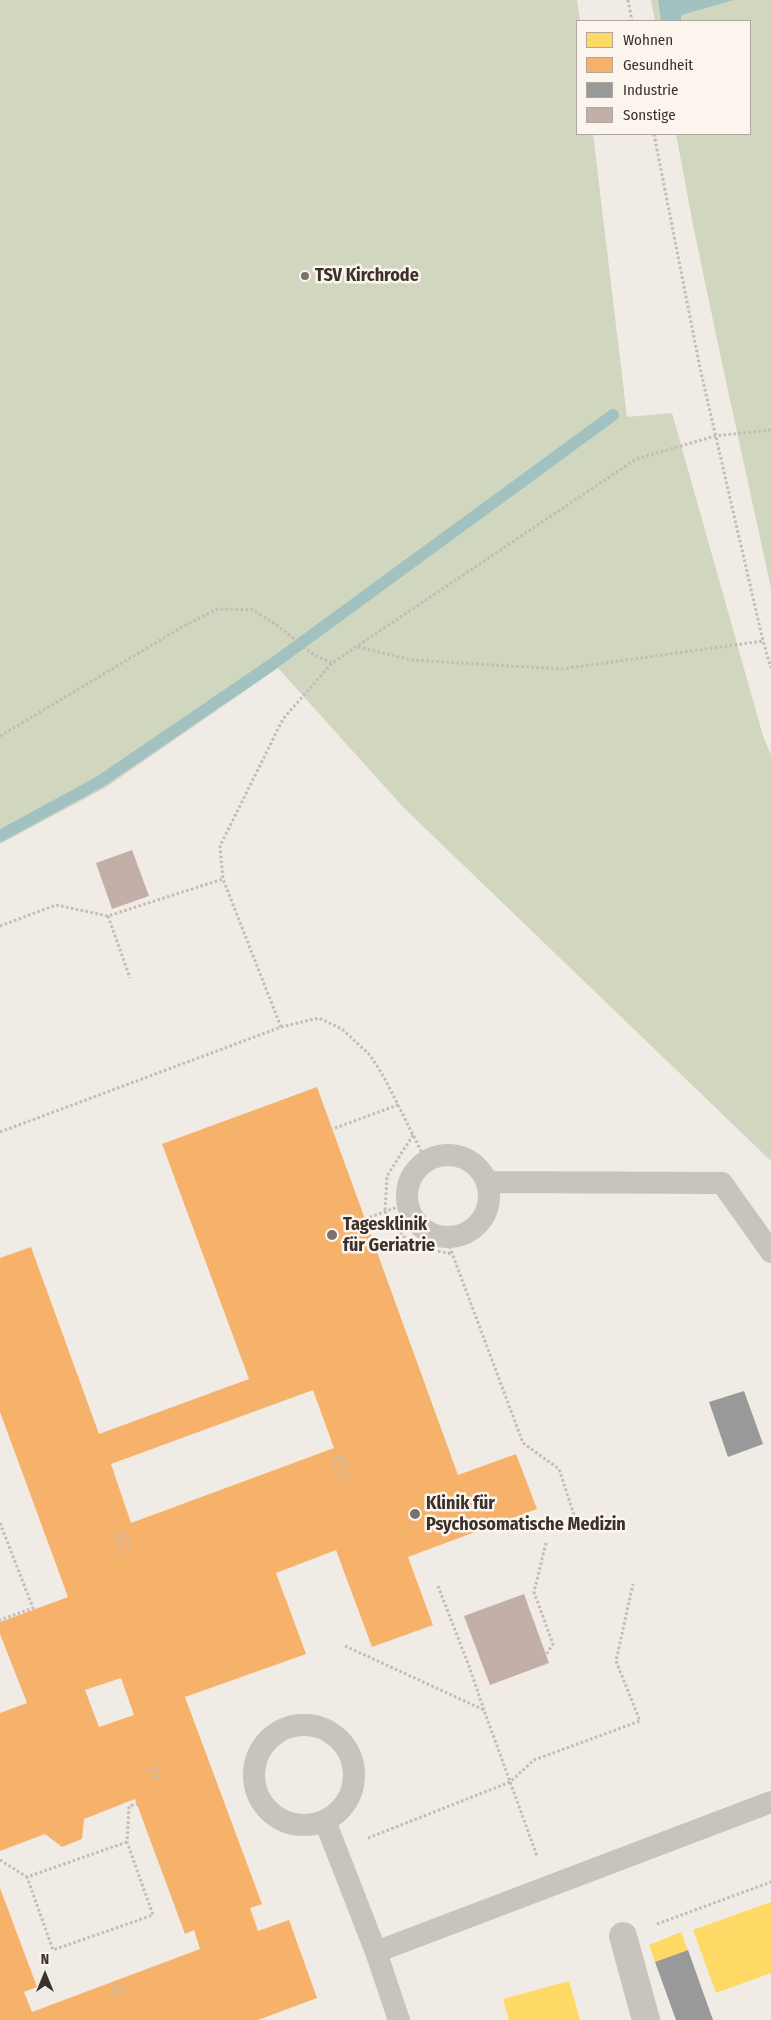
<!DOCTYPE html>
<meta charset="utf-8">
<style>
body{margin:0}
#map{position:relative;width:771px;height:2020px;overflow:hidden;background:#f0ebe5;font-family:"Fira Sans Condensed",sans-serif}
canvas{display:block}
.legend{position:absolute;left:576px;top:20px;width:175px;height:115px;box-sizing:border-box;background:#fbf5ee;border:1px solid #aea6a0;margin:0;padding:6px 9px;list-style:none;font-size:15px;color:#3b302b}
.legend li{display:flex;align-items:center;gap:10px;height:25px}
.legend b{width:25px;border:1px solid #aea6a0}
.north{position:absolute;left:20px;top:1950px;width:50px;height:50px;-webkit-text-stroke:4px #fbf5ee;paint-order:stroke;rotate:0deg;font-size:14px;font-weight:700;line-height:20px;text-align:center;color:#3b302b}
.north::after{content:'';display:block;margin:auto;width:18px;height:22px;background:#3b302b;clip-path:polygon(50% 0,100% 100%,50% 72%,0 100%)}
</style>
<div id="map">
<canvas width="771" height="2020"></canvas>
<ul class="legend">
<li><b style="height:14px;background:#ffd966"></b>Wohnen</li>
<li><b style="height:14px;background:#f6b26b"></b>Gesundheit</li>
<li><b style="height:14px;background:#999"></b>Industrie</li>
<li><b style="height:14px;background:#c3afa7"></b>Sonstige</li>
</ul>
<div class="north">N</div>
</div>
<script>
const ctx = document.querySelector('canvas').getContext('2d');
ctx.lineJoin = 'round';
function fill(path, color) {
  ctx.fillStyle = color;
  ctx.fill(path, 'evenodd');
}
function poly(rows) {
  const path = new Path2D();
  for (const r of rows) {
    if (r.length === 3) {
      path.moveTo(r[0] + r[2], r[1]);
      path.arc(r[0], r[1], r[2], 0, 2 * Math.PI);
      continue;
    }
    path.moveTo(r[0], r[1]);
    for (let i = 2; i < r.length; i += 2) path.lineTo(r[i], r[i + 1]);
  }
  return path;
}
function stroke(path, color, width, dash) {
  ctx.strokeStyle = color;
  ctx.lineWidth = width;
  ctx.lineCap = dash ? 'butt' : 'round';
  ctx.setLineDash(dash || []);
  ctx.stroke(path);
}
function drawText(font, color, halo, rows, align = 'center') {
  ctx.font = font + ' "Fira Sans Condensed",sans-serif';
  ctx.lineWidth = 5;
  ctx.setLineDash([]);
  ctx.textBaseline = 'middle';
  ctx.strokeStyle = halo;
  ctx.fillStyle = color;
  for (const [text, x, y, turn = 0] of rows) {
    ctx.save();
    ctx.translate(x, y);
    ctx.rotate((+turn || 0) * Math.PI / 180);
    ctx.textAlign = isNaN(turn) ? turn : align;
    if (halo) ctx.strokeText(text, 0, 0);
    ctx.fillText(text, 0, 0);
    ctx.restore();
  }
}
const green = poly([
 [0,0,577,0,580,21,577,21,577,134,593,134,627,417,672,413,763,736,771,755,771,1161,404,808,278,668,105,788,0,844],
 [651,0,771,0,771,588,722,363,694,230,676,134,750,134,750,21,655,21]
]);
const water = poly([
 [658,0,734,0,681,15,681,21,661,21]
]);
const homes = poly([
 [771,1902,771,1973,716,1993,693,1930],
 [681,1932,688,1950,655,1962,649,1945],
 [569,1981,580,2020,509,2020,503,1999]
]);
const health = poly([
 [317,1087,458,1475,516,1454,537,1509,408,1557,433,1625,372,1647,336,1550,276,1573,306,1654,185,1697,262,1904,250,1908,258,1931,289,1920,317,1998,258,2020,0,2020,0,1888,37,1987,24,1992,32,2012,200,1949,194,1930,185,1934,135,1799,84,1819,82,1839,62,1847,45,1834,0,1851,0,1713,27,1703,0,1634,0,1622,68,1597,0,1412,0,1258,31,1247,99,1434,249,1379,162,1144],
 [313,1390,334,1448,131,1523,111,1464],
 [121,1678,134,1715,99,1727,85,1690]
]);
const industry = poly([
 [744,1391,763,1444,728,1457,709,1402],
 [688,1950,713,2020,676,2020,655,1962]
]);
const stream = poly([
 [0,836,101,781,274,663,613,415]
]);
const building = poly([
 [132,850,149,896,112,909,96,863],
 [524,1594,549,1663,490,1685,464,1616]
]);
const path = poly([
 [628,0,632,21],
 [654,134,700,368,763,641,771,668],
 [358,647,412,660,561,669,763,641],
 [0,736,182,627,218,609,253,610,277,625,314,655,332,663,636,459,715,436,771,430],
 [108,916,130,978],
 [0,926,56,905,108,916,223,879],
 [281,1027,223,879,220,846,283,719,332,663],
 [335,1128,398,1105],
 [0,1132,281,1027,319,1018,342,1029,370,1055,385,1079,426,1161],
 [413,1135,387,1176,385,1212,411,1246,453,1254],
 [365,1219,408,1203],
 [446,1237,523,1443,559,1469,579,1530],
 [340,1481,333,1461,341,1457,349,1478],
 [0,1523,33,1608,0,1620],
 [546,1543,534,1592,553,1644,546,1655],
 [123,1554,117,1537,126,1534,131,1551],
 [438,1586,469,1666,484,1710],
 [345,1646,484,1710,537,1856],
 [148,1771,155,1768,158,1777,151,1779],
 [368,1838,510,1782,534,1760,640,1721,616,1661,633,1584],
 [127,1842,27,1877,53,1950,153,1915,127,1842,129,1806,137,1804],
 [0,1860,27,1877],
 [657,1924,771,1882],
 [116,1997,113,1989,121,1986,124,1993]
]);
const lane = poly([
 [448,1196,41],
 [487,1182,722,1183,771,1252],
 [304,1775,50],
 [325,1821,376,1952,399,2020],
 [376,1952,771,1802]
]);
const street = poly([
 [623,1936,646,2020]
]);
const markers = [
 [305,276,5,"#7a716c"],
 [332,1235,6,"#7a716c"],
 [415,1514,6,"#7a716c"]
];
const poiNames = [
 ["TSV Kirchrode",315,276],
 ["Tagesklinik",343,1225],
 ["für Geriatrie",343,1246],
 ["Klinik für",426,1504],
 ["Psychosomatische Medizin",426,1525]
];
fill(green, '#d1d6bf');
fill(water, '#a1c2c1');
fill(homes, '#ffd966');
fill(health, '#f6b26b');
fill(industry, '#999');
stroke(stream, '#a1c2c1', 12);
fill(building, '#c3afa7');
stroke(path, '#c2bbb6', 3, [2.5, 2.5]);
stroke(lane, '#c9c3be', 22);
stroke(street, '#c9c3be', 28);
for (const [x, y, r, color] of markers) {
  const dot = new Path2D();
  dot.arc(x, y, r, 0, 2 * Math.PI);
  ctx.fillStyle = color;
  ctx.fill(dot);
  stroke(dot, '#fbf5ee', 2);
}
drawText('bold 18px', '#3b302b', '#fbf5ee', poiNames, 'left');
</script>
